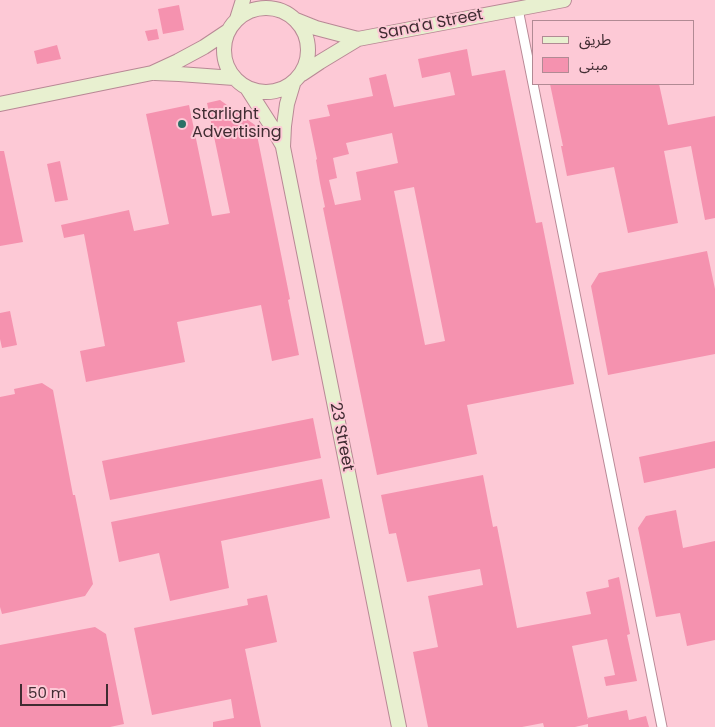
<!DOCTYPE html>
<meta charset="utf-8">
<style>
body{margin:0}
#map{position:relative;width:715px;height:727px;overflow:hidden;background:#fdc9d6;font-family:Poppins,"Noto Sans Arabic",sans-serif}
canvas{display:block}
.legend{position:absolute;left:532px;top:20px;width:162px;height:65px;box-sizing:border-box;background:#fdc9d6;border:1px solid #b18a94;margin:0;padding:6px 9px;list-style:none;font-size:15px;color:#402c32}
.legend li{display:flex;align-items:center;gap:10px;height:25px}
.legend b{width:25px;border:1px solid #b18a94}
.scale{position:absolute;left:20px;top:684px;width:88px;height:22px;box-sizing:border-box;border:2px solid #402c32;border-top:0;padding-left:6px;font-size:15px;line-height:18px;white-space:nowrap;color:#402c32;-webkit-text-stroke:4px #fdc9d6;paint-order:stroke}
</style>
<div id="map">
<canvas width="715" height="727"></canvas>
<ul class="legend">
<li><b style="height:6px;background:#e8f0d0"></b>طريق</li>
<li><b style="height:14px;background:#f592af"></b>مبنى</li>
</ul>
<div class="scale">50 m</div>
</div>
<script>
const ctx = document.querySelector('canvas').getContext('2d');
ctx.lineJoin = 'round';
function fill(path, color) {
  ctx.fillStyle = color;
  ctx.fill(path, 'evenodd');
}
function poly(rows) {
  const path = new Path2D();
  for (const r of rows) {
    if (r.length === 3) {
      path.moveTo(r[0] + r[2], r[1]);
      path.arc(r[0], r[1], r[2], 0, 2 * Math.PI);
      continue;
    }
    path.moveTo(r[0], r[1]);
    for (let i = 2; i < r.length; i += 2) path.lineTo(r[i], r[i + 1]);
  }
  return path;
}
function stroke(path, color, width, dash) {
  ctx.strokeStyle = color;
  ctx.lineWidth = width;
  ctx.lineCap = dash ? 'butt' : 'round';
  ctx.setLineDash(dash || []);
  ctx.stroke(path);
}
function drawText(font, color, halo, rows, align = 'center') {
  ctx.font = font + ' Poppins,sans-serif';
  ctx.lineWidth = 4;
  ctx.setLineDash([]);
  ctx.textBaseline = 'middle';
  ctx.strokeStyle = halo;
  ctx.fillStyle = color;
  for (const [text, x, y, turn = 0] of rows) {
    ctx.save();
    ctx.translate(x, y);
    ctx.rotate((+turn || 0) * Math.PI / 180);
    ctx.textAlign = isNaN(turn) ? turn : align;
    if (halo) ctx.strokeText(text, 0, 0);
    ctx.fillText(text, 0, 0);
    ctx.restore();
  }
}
const building = poly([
 [179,5,184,30,163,34,158,9],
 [157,29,159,39,148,41,145,31],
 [57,45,61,59,37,64,34,51],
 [467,49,472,76,505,70,536,223,542,222,574,384,467,405,477,454,377,475,323,208,325,207,320,183,316,160,317,159,309,120,330,116,327,105,373,96,369,78,386,74,394,107,455,95,450,72,422,78,418,59],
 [392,133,398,163,356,172,361,200,335,205,329,180,337,178,333,158,349,154,346,143],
 [414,187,445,341,425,345,394,191],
 [550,84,659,84,668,125,715,116,715,218,705,220,691,146,664,151,678,223,628,233,614,167,567,176,561,146,563,146],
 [220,100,255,125,290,299,288,300,299,355,272,361,261,305,177,322,185,362,86,382,80,351,105,346,84,234,64,238,61,225,129,210,134,231,169,224,146,114,189,105,212,216,230,213,207,103],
 [0,151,4,151,23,242,0,246],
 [60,161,68,200,55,202,47,164],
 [707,251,715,289,715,354,608,375,591,286,599,273],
 [10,311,17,345,2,348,0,339,0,313],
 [42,383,53,390,73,495,75,495,93,584,85,596,2,614,0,607,0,397,15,394,14,389],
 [313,418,321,458,110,500,102,461],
 [715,441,715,468,644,483,639,457],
 [483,475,493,527,497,526,517,628,591,614,586,592,609,587,608,580,619,577,630,634,627,635,637,681,606,686,604,677,615,675,607,639,572,646,588,719,587,718,627,710,629,720,646,716,649,727,588,727,588,724,575,727,544,727,543,723,522,727,428,727,413,652,438,647,428,596,483,585,480,569,407,582,396,533,389,534,381,495],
 [322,479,330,518,221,541,229,588,170,601,159,553,119,562,111,522],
 [676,510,683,548,715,541,715,640,687,646,680,613,656,617,638,528,646,516],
 [267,595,277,642,245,649,261,727,213,727,213,722,234,718,231,699,152,715,134,628,248,605,247,599],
 [95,627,106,634,124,724,110,727,0,727,0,645]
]);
const street = poly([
 [518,9,662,727]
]);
const secondary = poly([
 [266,50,42],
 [237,19,243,0],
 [296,20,316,28,358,39],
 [155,73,179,74,234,78],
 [302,74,320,62,358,39,564,0],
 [293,84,287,104,284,126,283,147,399,727],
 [247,88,272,127,283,146],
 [0,104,152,73,178,61,204,47,228,31]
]);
const markers = [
 [182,124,5,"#2b7166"]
];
const streetNames = [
 ["Sana'a Street",431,25,-11],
 ["23 Street",341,437,79]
];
const poiNames = [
 ["Starlight",192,115],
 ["Advertising",192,133]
];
fill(building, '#f592af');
stroke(street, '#b88895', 11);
stroke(secondary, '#b88895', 16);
stroke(street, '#fff', 9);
stroke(secondary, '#e8f0d0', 14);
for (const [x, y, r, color] of markers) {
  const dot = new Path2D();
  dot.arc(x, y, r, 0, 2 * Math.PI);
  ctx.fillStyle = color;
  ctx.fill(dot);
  stroke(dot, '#fdc9d6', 2);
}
drawText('16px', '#402c32', '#fdc9d6', streetNames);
drawText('16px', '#402c32', '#fdc9d6', poiNames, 'left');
</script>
